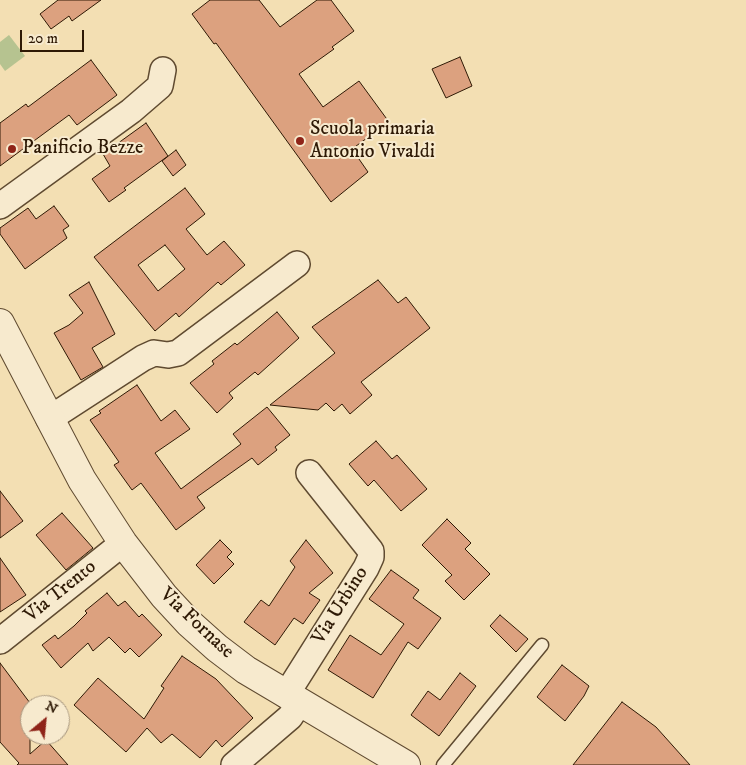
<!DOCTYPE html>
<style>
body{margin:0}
#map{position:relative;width:746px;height:765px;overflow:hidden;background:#f3dfb3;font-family:"IM FELL DW Pica",serif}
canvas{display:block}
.north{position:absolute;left:20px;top:695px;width:50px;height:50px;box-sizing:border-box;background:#f7eace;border:1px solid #a7967e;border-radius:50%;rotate:28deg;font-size:14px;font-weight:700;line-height:20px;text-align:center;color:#2e1905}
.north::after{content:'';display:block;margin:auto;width:18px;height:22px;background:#8f2418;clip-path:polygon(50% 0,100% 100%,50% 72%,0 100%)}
.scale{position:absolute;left:20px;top:30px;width:64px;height:22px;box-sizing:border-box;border:2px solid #2e1905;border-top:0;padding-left:6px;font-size:15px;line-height:18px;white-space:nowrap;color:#2e1905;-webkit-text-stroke:4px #f7eace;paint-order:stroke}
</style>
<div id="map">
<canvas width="746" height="765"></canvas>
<div class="north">N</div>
<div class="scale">20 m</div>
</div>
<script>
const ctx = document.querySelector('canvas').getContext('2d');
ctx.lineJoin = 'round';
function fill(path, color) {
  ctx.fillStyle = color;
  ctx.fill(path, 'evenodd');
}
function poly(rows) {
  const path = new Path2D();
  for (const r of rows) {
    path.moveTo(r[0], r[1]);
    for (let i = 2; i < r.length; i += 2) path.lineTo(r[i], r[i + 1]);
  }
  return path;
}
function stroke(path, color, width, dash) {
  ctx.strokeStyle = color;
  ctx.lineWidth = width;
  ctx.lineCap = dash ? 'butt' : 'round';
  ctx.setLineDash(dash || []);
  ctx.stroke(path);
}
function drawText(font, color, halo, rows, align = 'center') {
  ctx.font = font + ' "IM FELL DW Pica",serif';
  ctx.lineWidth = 4;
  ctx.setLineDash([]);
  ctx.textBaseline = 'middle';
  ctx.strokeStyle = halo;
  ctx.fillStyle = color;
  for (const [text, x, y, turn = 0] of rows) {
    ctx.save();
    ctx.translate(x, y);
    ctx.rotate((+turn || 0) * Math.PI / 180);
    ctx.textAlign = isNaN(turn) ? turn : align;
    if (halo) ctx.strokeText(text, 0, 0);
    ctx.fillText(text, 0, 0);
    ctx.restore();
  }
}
const green = poly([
 [9,35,25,56,5,71,0,64,0,42]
]);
const building = poly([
 [58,0,101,0,72,21,69,16,51,29,40,14,58,0],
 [210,0,259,0,280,27,317,0,331,0,354,31,332,47,334,49,299,74,323,107,359,81,389,122,352,149,368,172,331,202,216,43,214,44,192,14,210,0],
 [460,57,472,86,446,98,432,69,460,57],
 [91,60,117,95,77,125,69,115,0,166,0,123,26,104,28,107,91,60],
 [146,123,168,156,124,188,126,190,109,202,92,179,110,166,103,154,146,123],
 [176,150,186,165,173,176,162,161,176,150],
 [185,188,205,214,186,229,207,255,224,241,245,265,221,285,218,282,179,317,176,313,155,331,94,257,185,188],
 [165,245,185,269,158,291,138,265,165,245],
 [54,206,69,226,63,230,67,238,25,269,0,234,0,228,28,208,36,219,54,206],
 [378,280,398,303,406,297,430,328,361,382,372,395,350,414,342,404,334,411,326,403,318,410,270,405,335,353,312,327,378,280],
 [89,282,115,334,92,348,103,367,81,380,54,333,69,325,83,313,69,295,89,282],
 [277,312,299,338,258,375,255,372,229,393,233,398,217,413,190,383,214,364,212,361,235,343,237,345,277,312],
 [137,385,161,421,175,410,190,429,155,453,181,489,241,444,233,434,267,407,290,435,275,447,277,450,258,465,252,458,197,497,205,508,176,530,141,483,132,490,114,465,119,462,90,420,101,413,99,411,137,385],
 [376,441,392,459,397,455,427,489,401,511,374,480,368,486,349,464,376,441],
 [0,491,23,521,0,538,0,491],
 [62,513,93,548,66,570,36,535,62,513],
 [447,519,471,543,465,549,490,574,464,600,445,581,452,575,422,545,447,519],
 [220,540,232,552,227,557,234,564,214,584,196,565,220,540],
 [306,540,333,573,309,593,320,600,303,624,294,618,275,645,244,622,261,600,269,606,295,567,290,561,306,540],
 [0,558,26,595,0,612,0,558],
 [391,570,419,590,413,598,441,618,418,649,408,642,373,698,328,670,350,635,381,655,404,624,369,599,391,570],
 [107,593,118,606,125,601,139,617,142,614,162,635,139,657,130,648,125,653,109,637,93,651,88,643,61,668,42,645,55,635,58,639,74,626,87,613,85,611,107,593],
 [500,615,528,639,516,652,490,626,500,615],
 [182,656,216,679,253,718,222,747,216,740,200,758,172,734,161,743,147,728,126,752,74,705,98,678,144,719,164,688,161,686,182,656],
 [0,663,30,703,30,754,46,740,68,765,17,765,19,763,0,742,0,663],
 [562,665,589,686,584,696,565,721,537,697,562,665],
 [460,673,476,686,439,736,411,715,428,691,440,700,460,673],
 [622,702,656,727,690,765,573,765,622,702]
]);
const service = poly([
 [443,765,542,645]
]);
const minor = poly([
 [0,206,131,111,160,86,163,70],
 [49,419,143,358,154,353,168,355,178,353,297,264],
 [0,641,123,543],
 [286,695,366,568,371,557,371,551,309,473],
 [234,765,290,717,300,702]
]);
const tertiary = poly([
 [0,323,82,480,123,543,164,596,189,623,217,648,246,670,406,765]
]);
const markers = [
 [300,141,5,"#8f2418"],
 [12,149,5,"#8f2418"]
];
const poiNames = [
 ["Scuola primaria",310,130],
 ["Antonio Vivaldi",310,153],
 ["Panificio Bezze",22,149]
];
const streetNames = [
 ["Via Trento",61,592,-39],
 ["Via Urbino",341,606,-58],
 ["Via Fornase",196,624,43]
];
fill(green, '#b6c390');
fill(building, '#dca17f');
stroke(building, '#2e1905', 1);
stroke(service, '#5f4a30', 15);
stroke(minor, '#5f4a30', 28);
stroke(tertiary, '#5f4a30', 30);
stroke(service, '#f7eace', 12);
stroke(minor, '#f7eace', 25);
stroke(tertiary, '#f7eace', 28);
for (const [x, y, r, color] of markers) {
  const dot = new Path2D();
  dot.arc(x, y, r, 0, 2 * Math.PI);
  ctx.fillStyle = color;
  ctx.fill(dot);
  stroke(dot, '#f7eace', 2);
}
drawText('20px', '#2e1905', '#f7eace', poiNames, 'left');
drawText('20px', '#2e1905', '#f7eace', streetNames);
</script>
